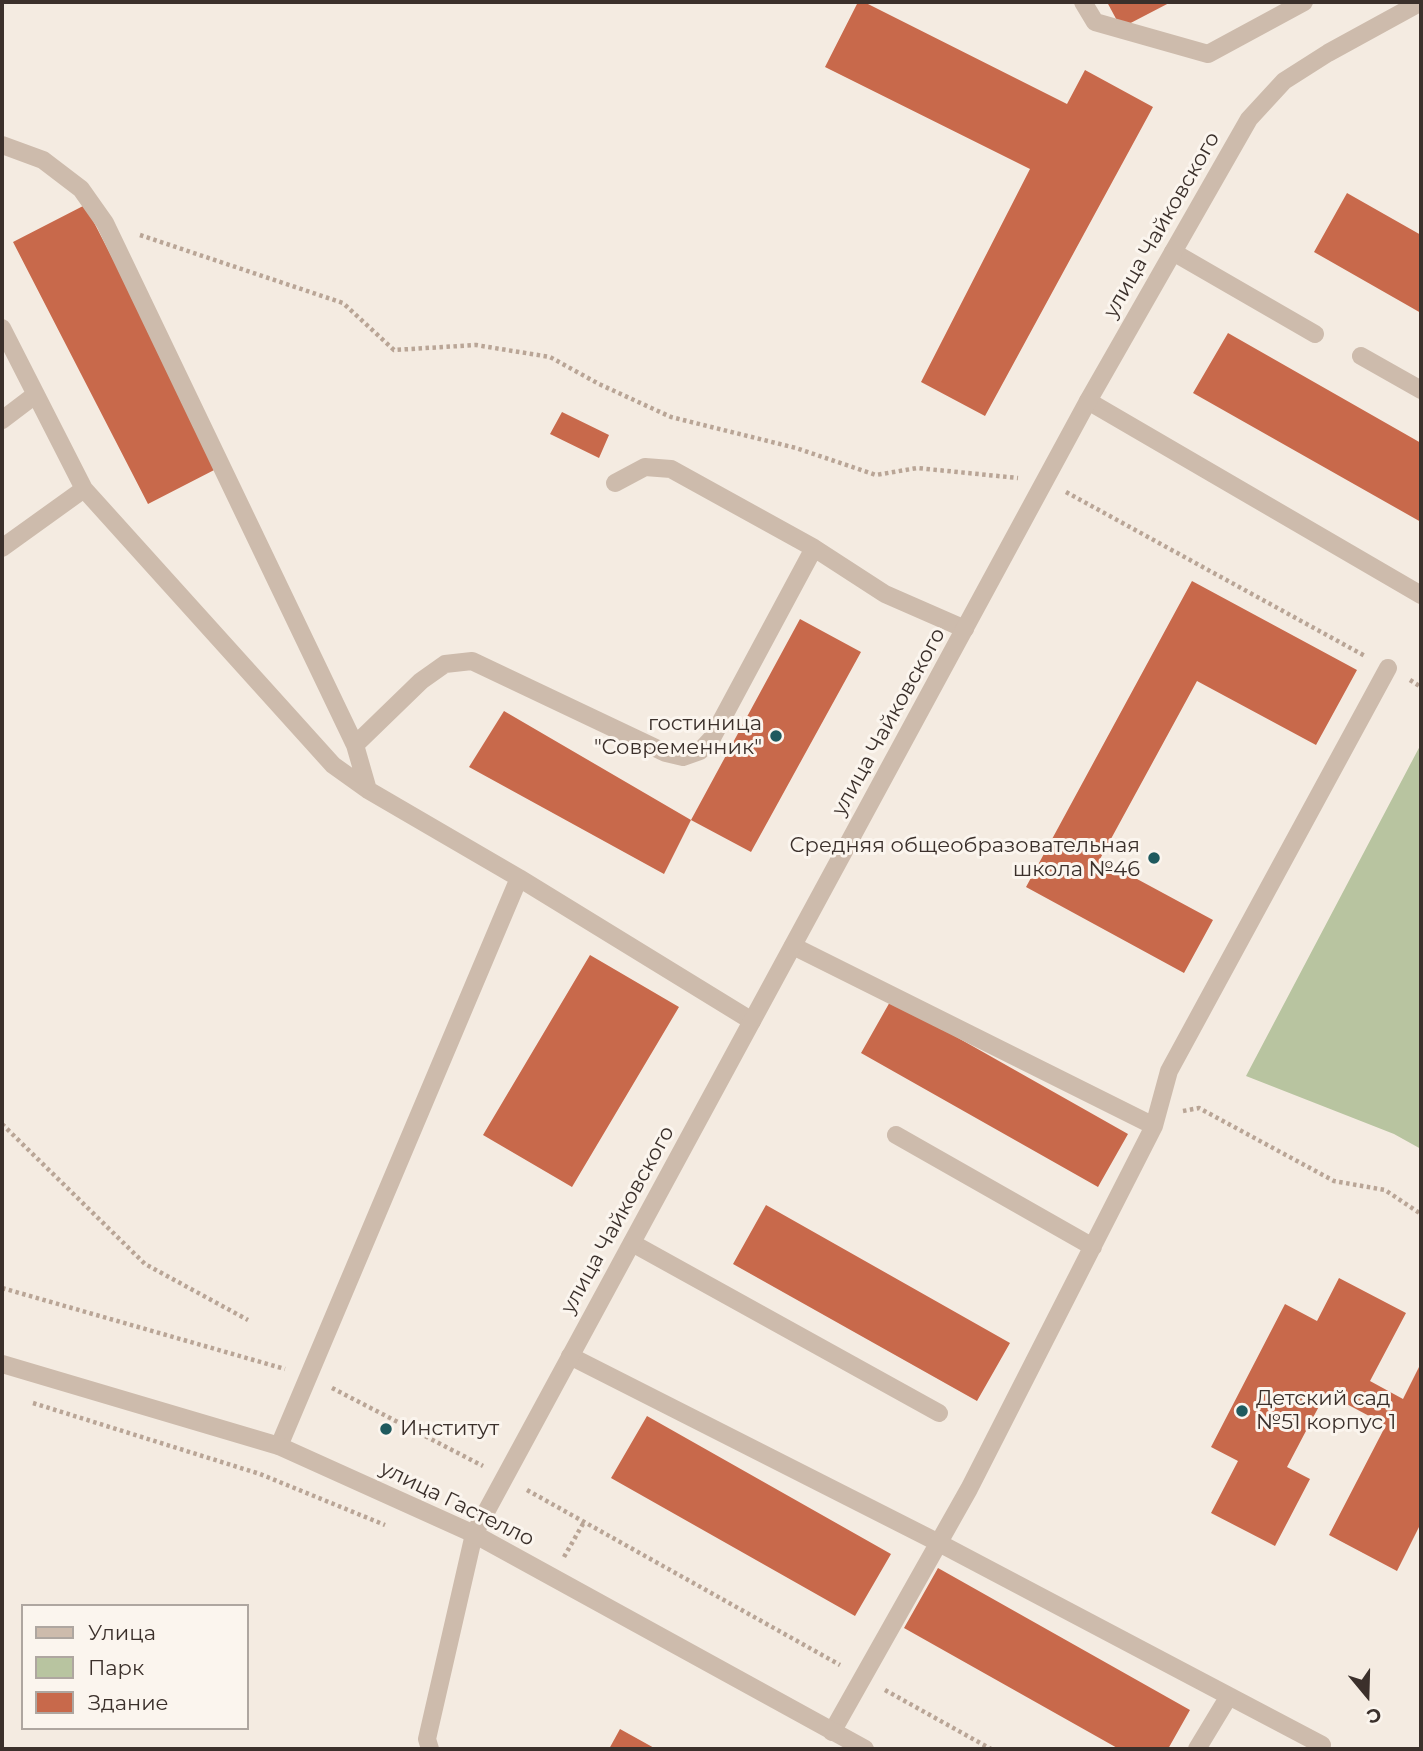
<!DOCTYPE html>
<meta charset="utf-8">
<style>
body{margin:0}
#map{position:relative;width:1423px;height:1751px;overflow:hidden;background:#f4ebe1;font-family:Montserrat,sans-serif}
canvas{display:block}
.frame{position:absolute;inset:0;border:4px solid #3b302b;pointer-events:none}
.legend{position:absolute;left:21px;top:1604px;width:228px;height:126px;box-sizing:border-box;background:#fbf5ee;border:2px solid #aea6a0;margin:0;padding:9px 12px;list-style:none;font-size:21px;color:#3b302b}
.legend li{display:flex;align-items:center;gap:14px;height:35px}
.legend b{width:35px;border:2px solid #aea6a0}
.north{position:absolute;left:1332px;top:1660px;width:70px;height:70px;-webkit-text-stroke:5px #fbf5ee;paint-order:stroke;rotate:161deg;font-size:19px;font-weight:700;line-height:28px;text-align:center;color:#3b302b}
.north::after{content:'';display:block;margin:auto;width:24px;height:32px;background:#3b302b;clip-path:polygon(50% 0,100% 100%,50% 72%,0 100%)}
</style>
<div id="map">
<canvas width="1423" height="1751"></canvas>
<div class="frame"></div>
<ul class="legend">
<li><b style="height:9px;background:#cdbbac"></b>Улица</li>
<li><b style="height:19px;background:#b8c4a0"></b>Парк</li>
<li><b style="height:19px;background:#c8694b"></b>Здание</li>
</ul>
<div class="north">С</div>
</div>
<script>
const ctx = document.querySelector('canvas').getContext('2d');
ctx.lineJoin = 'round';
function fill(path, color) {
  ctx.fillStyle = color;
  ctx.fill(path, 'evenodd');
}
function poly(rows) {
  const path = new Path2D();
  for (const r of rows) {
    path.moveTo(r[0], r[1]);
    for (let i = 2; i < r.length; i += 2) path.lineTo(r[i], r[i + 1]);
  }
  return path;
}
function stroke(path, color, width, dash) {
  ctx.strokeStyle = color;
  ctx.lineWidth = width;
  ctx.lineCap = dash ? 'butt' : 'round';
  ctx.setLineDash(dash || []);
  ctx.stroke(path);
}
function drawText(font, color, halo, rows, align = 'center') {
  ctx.font = font + ' Montserrat,sans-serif';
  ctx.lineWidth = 6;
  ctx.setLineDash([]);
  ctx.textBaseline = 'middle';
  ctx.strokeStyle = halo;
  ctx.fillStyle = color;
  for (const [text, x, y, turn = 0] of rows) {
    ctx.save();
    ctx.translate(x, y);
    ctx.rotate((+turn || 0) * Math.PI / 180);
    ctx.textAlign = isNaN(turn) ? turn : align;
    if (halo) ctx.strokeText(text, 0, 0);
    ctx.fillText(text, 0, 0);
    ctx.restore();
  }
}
const green = poly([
 [1421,744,1421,1149,1394,1134,1246,1076]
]);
const building = poly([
 [858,2,864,2,1067,104,1085,70,1153,107,985,416,921,382,1030,169,825,67],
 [1107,2,1171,2,1121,28],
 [1347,193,1421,235,1421,313,1314,252],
 [85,205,220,467,148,504,13,242],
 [1228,333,1421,443,1421,522,1193,393],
 [562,412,609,435,599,458,550,434],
 [1192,581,1357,670,1316,745,1197,681,1100,859,1213,920,1184,973,1026,887],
 [800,619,861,652,751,852,691,820],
 [504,711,691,820,664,874,469,767],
 [590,955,679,1007,572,1187,483,1135],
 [891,1000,1128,1134,1098,1187,861,1053],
 [766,1205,1010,1343,977,1401,733,1264],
 [1339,1278,1406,1313,1370,1381,1403,1399,1421,1363,1421,1523,1397,1571,1329,1535,1386,1425,1326,1393,1287,1467,1310,1479,1275,1546,1211,1513,1238,1461,1211,1447,1285,1304,1317,1321],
 [647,1416,891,1554,855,1616,611,1478],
 [938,1568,1190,1710,1168,1749,1119,1749,904,1628],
 [620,1729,656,1749,609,1749]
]);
const path = poly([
 [140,235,343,303,394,350,476,345,550,357,599,384,671,417,796,448,876,475,917,468,1018,478],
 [1066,492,1365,656],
 [1410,680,1421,687],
 [1183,1111,1199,1108,1334,1181,1385,1190,1421,1214],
 [2,1124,145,1264,248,1320],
 [2,1288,285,1369],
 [332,1388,483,1466],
 [33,1403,260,1474,385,1525],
 [527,1490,840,1665],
 [564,1557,584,1522],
 [885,1690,991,1749]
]);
const service = poly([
 [1083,2,1095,22,1208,54,1304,2],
 [2,145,43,160,81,189,105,223,355,745,368,790],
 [1173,252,1315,334],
 [2,328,84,489,333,765,368,790,519,878,752,1021],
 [1361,356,1421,390],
 [1088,401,1421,595],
 [2,420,35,395],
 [615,483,645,467,671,469,814,548,885,594,965,629],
 [2,548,84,489],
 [355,745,421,681,445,664,472,661,666,753,683,757,700,751,712,738,814,548],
 [793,946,1154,1126],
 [896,1135,1093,1247],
 [632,1243,939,1413],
 [570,1356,939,1543,1229,1696,1197,1749],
 [279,1446,519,878],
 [1229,1696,1322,1745],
 [832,1732,969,1489,1154,1126,1169,1071,1388,668],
 [430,1749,427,1739,474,1534]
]);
const minor = poly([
 [474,1534,1088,401,1249,119,1284,81,1328,53,1421,2]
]);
const tertiary = poly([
 [2,1364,279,1446,474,1534,865,1749]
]);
const markers = [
 [776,736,7,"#1f5a5e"],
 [1154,858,7,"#1f5a5e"],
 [1242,1411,7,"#1f5a5e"],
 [386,1429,7,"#1f5a5e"]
];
const streetNames = [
 ["улица Чайковского",1162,225,-60],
 ["улица Чайковского",889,722,-61],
 ["улица Чайковского",618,1220,-61],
 ["улица Гастелло",457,1504,26]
];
const poiNames = [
 ["гостиница",762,724],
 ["\"Современник\"",762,748],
 ["Средняя общеобразовательная",1140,846],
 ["школа №46",1140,870],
 ["Детский сад",1256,1399,"left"],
 ["№51 корпус 1",1256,1423,"left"],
 ["Институт",400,1429,"left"]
];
fill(green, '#b8c4a0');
fill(building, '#c8694b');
stroke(path, '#b9a596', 4.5, [3.5, 3.5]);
stroke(service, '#cdbbac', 18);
stroke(minor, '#cdbbac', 18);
stroke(tertiary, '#cdbbac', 18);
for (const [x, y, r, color] of markers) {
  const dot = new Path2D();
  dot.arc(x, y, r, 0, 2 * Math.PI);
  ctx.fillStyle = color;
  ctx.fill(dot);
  stroke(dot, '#fbf5ee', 2.5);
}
drawText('21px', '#3b302b', '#fbf5ee', streetNames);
drawText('21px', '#3b302b', '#fbf5ee', poiNames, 'right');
</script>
